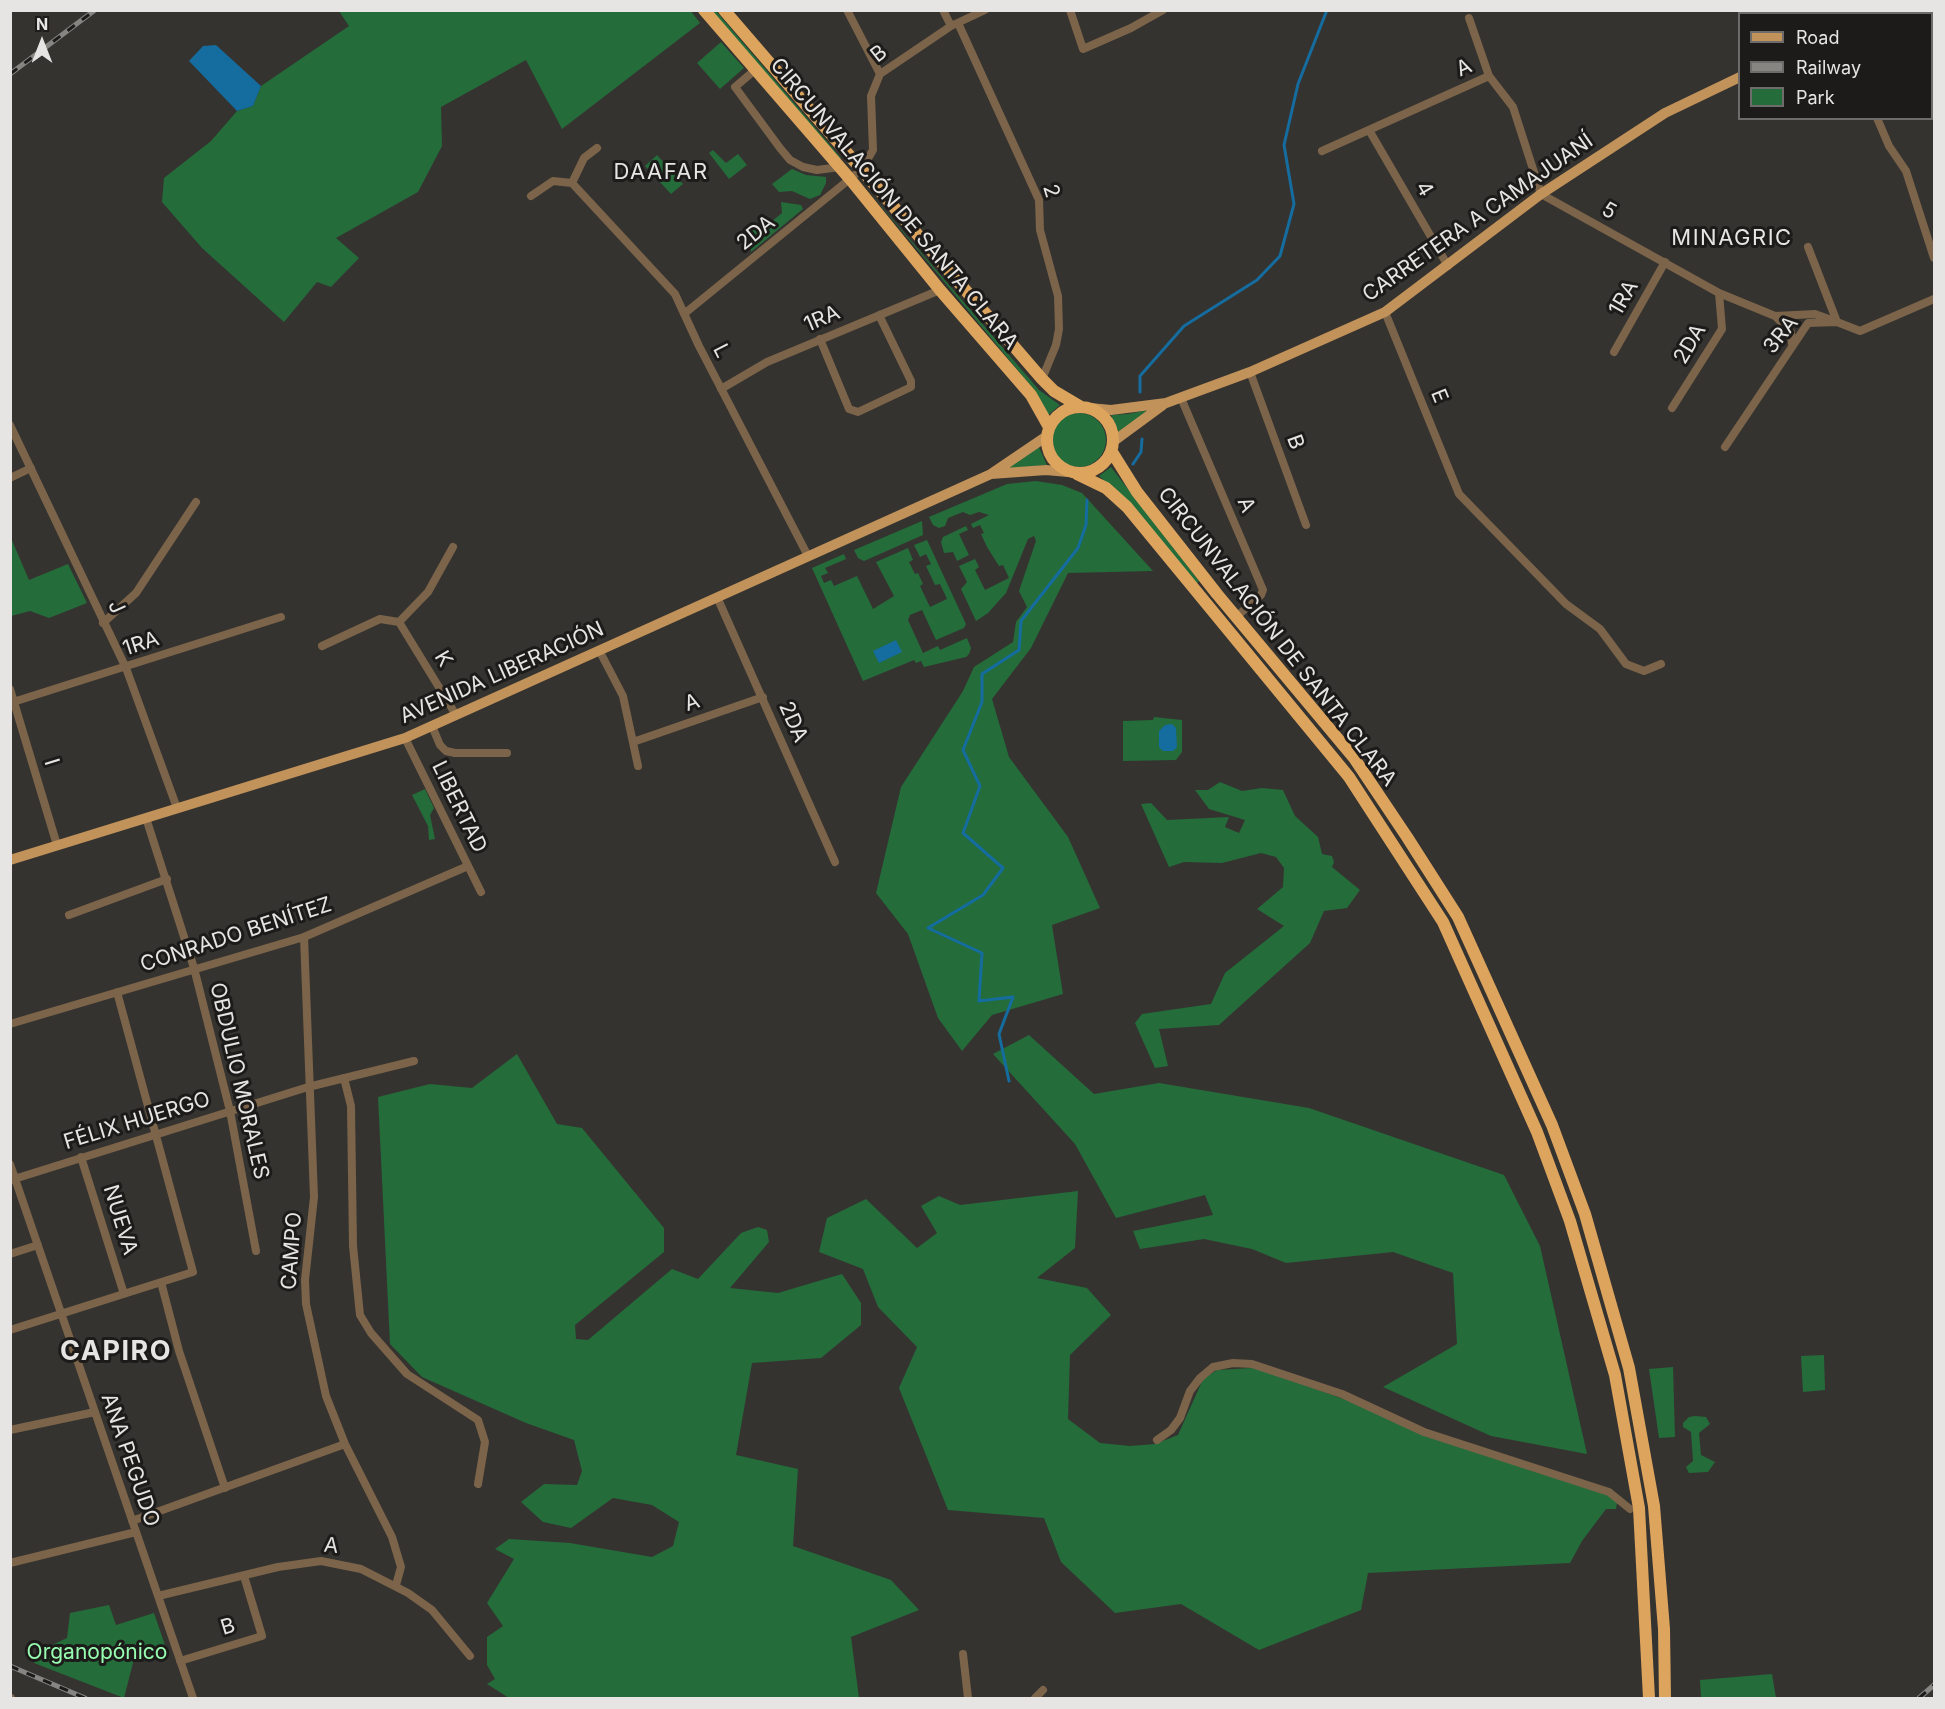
<!DOCTYPE html>
<meta charset="utf-8">
<style>
body{margin:0}
#map{position:relative;width:1945px;height:1709px;overflow:hidden;background:#353330;font-family:Inter,sans-serif}
canvas{display:block}
.frame{position:absolute;inset:0;border:12px solid #e6e5e3;pointer-events:none}
.legend{position:absolute;left:1738px;top:12px;width:195px;height:108px;box-sizing:border-box;background:#1c1b1a;border:2px solid #6d6c6a;margin:0;padding:8px 10px;list-style:none;font-size:18px;color:#e6e5e3}
.legend li{display:flex;align-items:center;gap:12px;height:30px}
.legend b{width:30px;border:2px solid #6d6c6a}
.north{position:absolute;left:12px;top:12px;width:60px;height:60px;-webkit-text-stroke:4px #1c1b1a;paint-order:stroke;rotate:0deg;font-size:16px;font-weight:700;line-height:24px;text-align:center;color:#e6e5e3}
.north::after{content:'';display:block;margin:auto;width:21px;height:27px;background:#e6e5e3;clip-path:polygon(50% 0,100% 100%,50% 72%,0 100%)}
</style>
<div id="map">
<canvas width="1945" height="1709"></canvas>
<div class="frame"></div>
<ul class="legend">
<li><b style="height:8px;background:#c19259"></b>Road</li>
<li><b style="height:8px;background:#868582"></b>Railway</li>
<li><b style="height:16px;background:#246c3a"></b>Park</li>
</ul>
<div class="north">N</div>
</div>
<script>
const ctx = document.querySelector('canvas').getContext('2d');
ctx.lineJoin = 'round';
function fill(path, color) {
  ctx.fillStyle = color;
  ctx.fill(path, 'evenodd');
}
function poly(rows) {
  const path = new Path2D();
  for (const r of rows) {
    if (r.length === 3) {
      path.moveTo(r[0] + r[2], r[1]);
      path.arc(r[0], r[1], r[2], 0, 2 * Math.PI);
      continue;
    }
    path.moveTo(r[0], r[1]);
    for (let i = 2; i < r.length; i += 2) path.lineTo(r[i], r[i + 1]);
  }
  return path;
}
function stroke(path, color, width, dash) {
  ctx.strokeStyle = color;
  ctx.lineWidth = width;
  ctx.lineCap = dash ? 'butt' : 'round';
  ctx.setLineDash(dash || []);
  ctx.stroke(path);
}
function drawText(font, color, halo, rows, align = 'center') {
  ctx.font = font + ' Inter,sans-serif';
  ctx.lineWidth = 6;
  ctx.setLineDash([]);
  ctx.textBaseline = 'middle';
  ctx.strokeStyle = halo;
  ctx.fillStyle = color;
  for (const [text, x, y, turn = 0] of rows) {
    ctx.save();
    ctx.translate(x, y);
    ctx.rotate((+turn || 0) * Math.PI / 180);
    ctx.textAlign = isNaN(turn) ? turn : align;
    if (halo) ctx.strokeText(text, 0, 0);
    ctx.fillText(text, 0, 0);
    ctx.restore();
  }
}
const green = poly([
 [690,10,700,23,562,129,526,60,441,107,442,146,418,192,336,238,359,258,331,287,317,282,284,322,202,248,162,202,164,178,211,141,237,111,253,106,261,86,349,26,339,11],
 [711,11,716,11,841,158,840,159],
 [721,42,744,68,720,89,697,63],
 [713,150,726,163,738,154,747,165,729,179,709,153],
 [657,155,683,184,671,194,645,166],
 [792,169,806,175,826,177,826,183,820,195,810,199,792,191,779,192,772,184],
 [866,188,1039,390,1060,405,1047,416,1036,392],
 [781,202,801,205,803,209,751,252,749,228,761,230,782,213],
 [1148,410,1119,433,1111,415,1128,414],
 [1079,440,27],
 [1038,445,1047,465,1005,469],
 [1111,467,1199,581,1196,584,1131,504,1099,476],
 [1036,481,1062,485,1082,493,1153,571,1068,573,1031,648,992,699,1009,757,1068,837,1100,908,1052,925,1063,994,992,1015,962,1051,938,1018,908,934,876,893,901,787,963,691,974,667,1013,642,1016,622,1027,607,1019,591,1036,541,1034,536,1028,539,1006,593,988,613,976,621,961,589,967,582,959,566,975,559,979,567,975,570,985,590,1009,578,1003,565,999,566,987,547,981,534,984,533,980,525,973,528,971,524,989,515,979,512,970,515,963,512,948,518,945,526,939,528,933,525,929,517,1007,484],
 [922,521,923,535,864,561,858,558,854,550],
 [966,526,968,530,959,534,969,555,957,561,953,552,944,553,941,542,943,537],
 [11,538,29,580,68,564,87,603,49,618,30,611,11,616],
 [927,540,966,624,964,628,936,640,922,610,910,615,908,620,923,653,938,646,940,650,967,638,971,648,969,654,966,657,924,667,921,661,916,663,914,660,863,681,812,568,844,554,846,559,825,568,828,573,821,576,824,583,831,580,834,586,857,576,873,609,894,596,876,562,908,548,913,560,909,562,915,574,918,573,923,584,920,586,930,607,947,599,940,584,935,585,926,566,931,564,926,554,920,557,914,545],
 [1154,717,1182,720,1182,752,1176,760,1123,761,1123,721,1153,720],
 [1220,782,1242,791,1262,788,1283,790,1295,816,1318,837,1322,854,1332,856,1334,862,1332,867,1360,890,1347,908,1324,911,1310,943,1219,1025,1159,1029,1168,1066,1155,1068,1135,1023,1142,1014,1211,1004,1225,973,1284,926,1257,909,1283,887,1284,868,1276,857,1261,853,1222,863,1184,862,1169,867,1141,804,1151,803,1167,820,1229,817,1225,827,1239,833,1245,820,1209,809,1195,790,1208,790],
 [425,789,434,808,430,815,435,839,429,840,428,826,412,795],
 [1029,1035,1094,1094,1159,1083,1309,1108,1504,1175,1540,1246,1587,1454,1491,1436,1383,1387,1457,1344,1453,1273,1393,1252,1286,1263,1252,1249,1204,1239,1140,1249,1133,1231,1213,1215,1205,1195,1116,1218,1075,1144,993,1054],
 [517,1054,557,1124,582,1128,664,1228,664,1252,575,1325,576,1339,588,1340,672,1269,698,1279,741,1233,758,1227,767,1230,769,1242,730,1288,778,1293,842,1274,861,1303,861,1325,821,1358,752,1363,736,1455,798,1469,793,1546,891,1580,919,1610,851,1637,859,1698,509,1698,487,1684,495,1679,487,1665,487,1637,503,1626,487,1603,514,1559,495,1549,509,1539,570,1543,652,1557,673,1546,679,1522,652,1505,613,1498,571,1528,543,1522,521,1502,544,1484,577,1485,582,1471,574,1440,526,1423,422,1377,390,1344,378,1097,430,1084,472,1088],
 [1078,1191,1075,1248,1037,1278,1087,1288,1111,1315,1070,1355,1068,1419,1100,1443,1130,1446,1155,1444,1178,1435,1203,1379,1217,1370,1252,1368,1269,1372,1610,1496,1617,1503,1616,1509,1606,1509,1582,1541,1570,1563,1368,1573,1361,1610,1259,1650,1181,1604,1115,1613,1061,1562,1044,1518,948,1510,899,1388,917,1347,878,1307,863,1269,819,1252,827,1218,866,1199,917,1248,937,1233,921,1206,939,1196,960,1205],
 [1824,1355,1825,1390,1803,1392,1801,1356],
 [1673,1367,1675,1437,1659,1438,1649,1369],
 [1695,1416,1706,1417,1710,1424,1699,1433,1701,1455,1715,1462,1708,1472,1689,1473,1686,1467,1693,1461,1691,1432,1683,1427,1683,1423,1689,1417],
 [109,1605,116,1625,154,1613,167,1651,134,1659,124,1698,34,1663,39,1651,67,1638,70,1613],
 [1772,1674,1776,1698,1701,1698,1700,1680]
]);
const water = poly([
 [216,45,261,86,253,106,237,111,189,61,203,46],
 [896,640,902,652,879,663,873,651],
 [1172,724,1176,728,1177,747,1173,751,1163,751,1159,747,1159,731,1165,725]
]);
const stream = poly([
 [1140,392,1140,376,1184,326,1257,280,1280,256,1294,204,1284,145,1298,84,1327,10],
 [1133,464,1141,452,1142,439],
 [1009,1081,999,1034,1013,997,979,1001,982,953,928,928,983,895,1003,868,963,833,980,786,963,750,982,702,982,674,1019,650,1021,621,1078,548,1086,525,1087,500]
]);
const minor = poly([
 [847,10,880,74],
 [943,10,951,26],
 [1070,10,1083,49,1131,28,1163,10],
 [1867,10,1867,14],
 [1469,18,1489,76,1513,107,1541,194,1719,293,1775,316,1815,314,1837,322],
 [958,23,1039,200,1040,230,1058,296,1059,329,1056,345,1042,379],
 [755,70,735,87,780,148,790,160,803,167,817,170,840,167],
 [1877,118,1889,146,1906,171,1934,258],
 [1369,130,1448,266],
 [1322,151,1489,76],
 [572,183,675,294,699,346,808,556],
 [531,196,553,181,572,183,584,158,597,148],
 [1808,247,1837,322],
 [1385,312,1459,494,1566,604,1600,629,1626,664,1644,671,1661,664],
 [684,314,862,169,873,150,871,96,880,74,951,26,985,10],
 [1775,316,1791,332,1792,344],
 [820,339,849,409,858,412,911,387,911,381,879,315],
 [1614,352,1665,262],
 [1250,372,1306,525],
 [721,389,767,362,940,290],
 [1181,398,1263,590,1261,595,1236,617],
 [1672,408,1722,329,1719,293],
 [10,425,126,668,177,808],
 [1725,447,1808,323,1837,322,1860,331,1934,299],
 [10,478,31,468],
 [717,597,835,862],
 [399,622,456,715],
 [103,623,136,593,196,502],
 [322,646,380,619,399,622,428,592,453,547],
 [599,650,623,696,638,766],
 [10,689,57,845],
 [10,703,281,617],
 [432,726,440,745,446,751,455,753,507,753],
 [405,738,481,892],
 [633,742,763,697],
 [146,818,194,968,230,1111,256,1251],
 [69,915,167,879],
 [304,937,314,1197,305,1280,306,1304,326,1396,345,1444,392,1537,401,1567,396,1585],
 [10,1024,304,937,468,866],
 [344,1078,351,1106,353,1246,360,1315,371,1333,407,1374,478,1420,485,1442,478,1484],
 [81,1157,124,1294],
 [10,1164,193,1698],
 [11,1180,308,1087,414,1061],
 [10,1254,38,1245],
 [161,1282,179,1351,225,1488],
 [10,1330,193,1272,117,992],
 [10,1430,95,1412],
 [1157,1440,1171,1430,1180,1418,1190,1391,1200,1378,1213,1367,1233,1363,1252,1364,1342,1394,1424,1432,1609,1492,1630,1509],
 [132,1521,345,1444],
 [10,1563,136,1532],
 [158,1596,278,1567,321,1561,361,1569,408,1593,432,1610,470,1656],
 [963,1654,968,1698],
 [180,1661,262,1636,244,1576],
 [10,1698,11,1698],
 [1035,1698,1043,1690]
]);
const major = poly([
 [1932,17,1934,17],
 [1090,408,1111,410,1166,403,1250,372,1385,312,1541,194,1665,113,1740,77],
 [1114,441,1163,405],
 [991,474,1046,470,1068,472],
 [10,860,405,738,991,474,1047,436]
]);
const highway = poly([
 [704,10,850,179,940,290,1031,395,1049,427],
 [724,10,1042,379,1054,391,1081,407],
 [1080,440,33],
 [1112,452,1137,492,1217,594,1354,758,1407,837,1458,917,1552,1125,1585,1214,1629,1368,1654,1506,1664,1629,1665,1698],
 [1077,474,1106,488,1127,507,1349,777,1443,922,1537,1132,1570,1221,1615,1375,1639,1508,1649,1698]
]);
const rail = poly([
 [10,74,95,10],
 [10,1666,85,1698],
 [1919,1698,1934,1685]
]);
const streetNames = [
 ["B",879,54,-38],
 ["A",1464,68,-24],
 ["4",1424,189,60],
 ["2",1051,191,73],
 ["CIRCUNVALACIÓN DE SANTA CLARA",894,204,50],
 ["5",1609,211,29],
 ["CARRETERA A CAMAJUANÍ",1478,218,-35],
 ["2DA",756,233,-39],
 ["1RA",1624,298,-60],
 ["1RA",822,319,-23],
 ["3RA",1781,335,-51],
 ["2DA",1690,344,-59],
 ["L",721,351,63],
 ["E",1439,396,68],
 ["B",1295,442,70],
 ["A",1246,505,67],
 ["J",116,607,65],
 ["CIRCUNVALACIÓN DE SANTA CLARA",1277,637,52],
 ["1RA",141,644,-18],
 ["K",443,659,59],
 ["AVENIDA LIBERACIÓN",502,673,-24],
 ["A",692,703,-19],
 ["2DA",793,722,66],
 ["I",51,762,73],
 ["LIBERTAD",459,807,64],
 ["CONRADO BENÍTEZ",236,935,-18],
 ["OBDULIO MORALES",239,1081,77],
 ["FÉLIX HUERGO",137,1121,-17],
 ["NUEVA",120,1220,73],
 ["CAMPO",292,1251,-86],
 ["ANA PEGUDO",130,1460,71],
 ["A",331,1546,6],
 ["B",228,1627,-17]
];
const parkNames = [
 ["Organopónico",97,1653]
];
const neighbourhoodNames = [
 ["DAAFAR",661,172],
 ["MINAGRIC",1732,238]
];
const districtNames = [
 ["CAPIRO",116,1352]
];
fill(green, '#246c3a');
fill(water, '#156c9e');
stroke(stream, '#156c9e', 3);
stroke(minor, '#7b6449', 8);
stroke(major, '#c19259', 10);
stroke(highway, '#dda45e', 12);
stroke(rail, '#868582', 5);
stroke(rail, '#1c1b1a', 3, [9]);
drawText('21px', '#e6e5e3', '#1c1b1a', streetNames);
drawText('21px', '#99fdb1', '#1c1b1a', parkNames);
ctx.letterSpacing = '1.5px';
drawText('22px', '#e6e5e3', '#1c1b1a', neighbourhoodNames);
ctx.letterSpacing = '0px';
ctx.letterSpacing = '1.5px';
drawText('bold 27px', '#e6e5e3', '#1c1b1a', districtNames);
ctx.letterSpacing = '0px';
</script>
